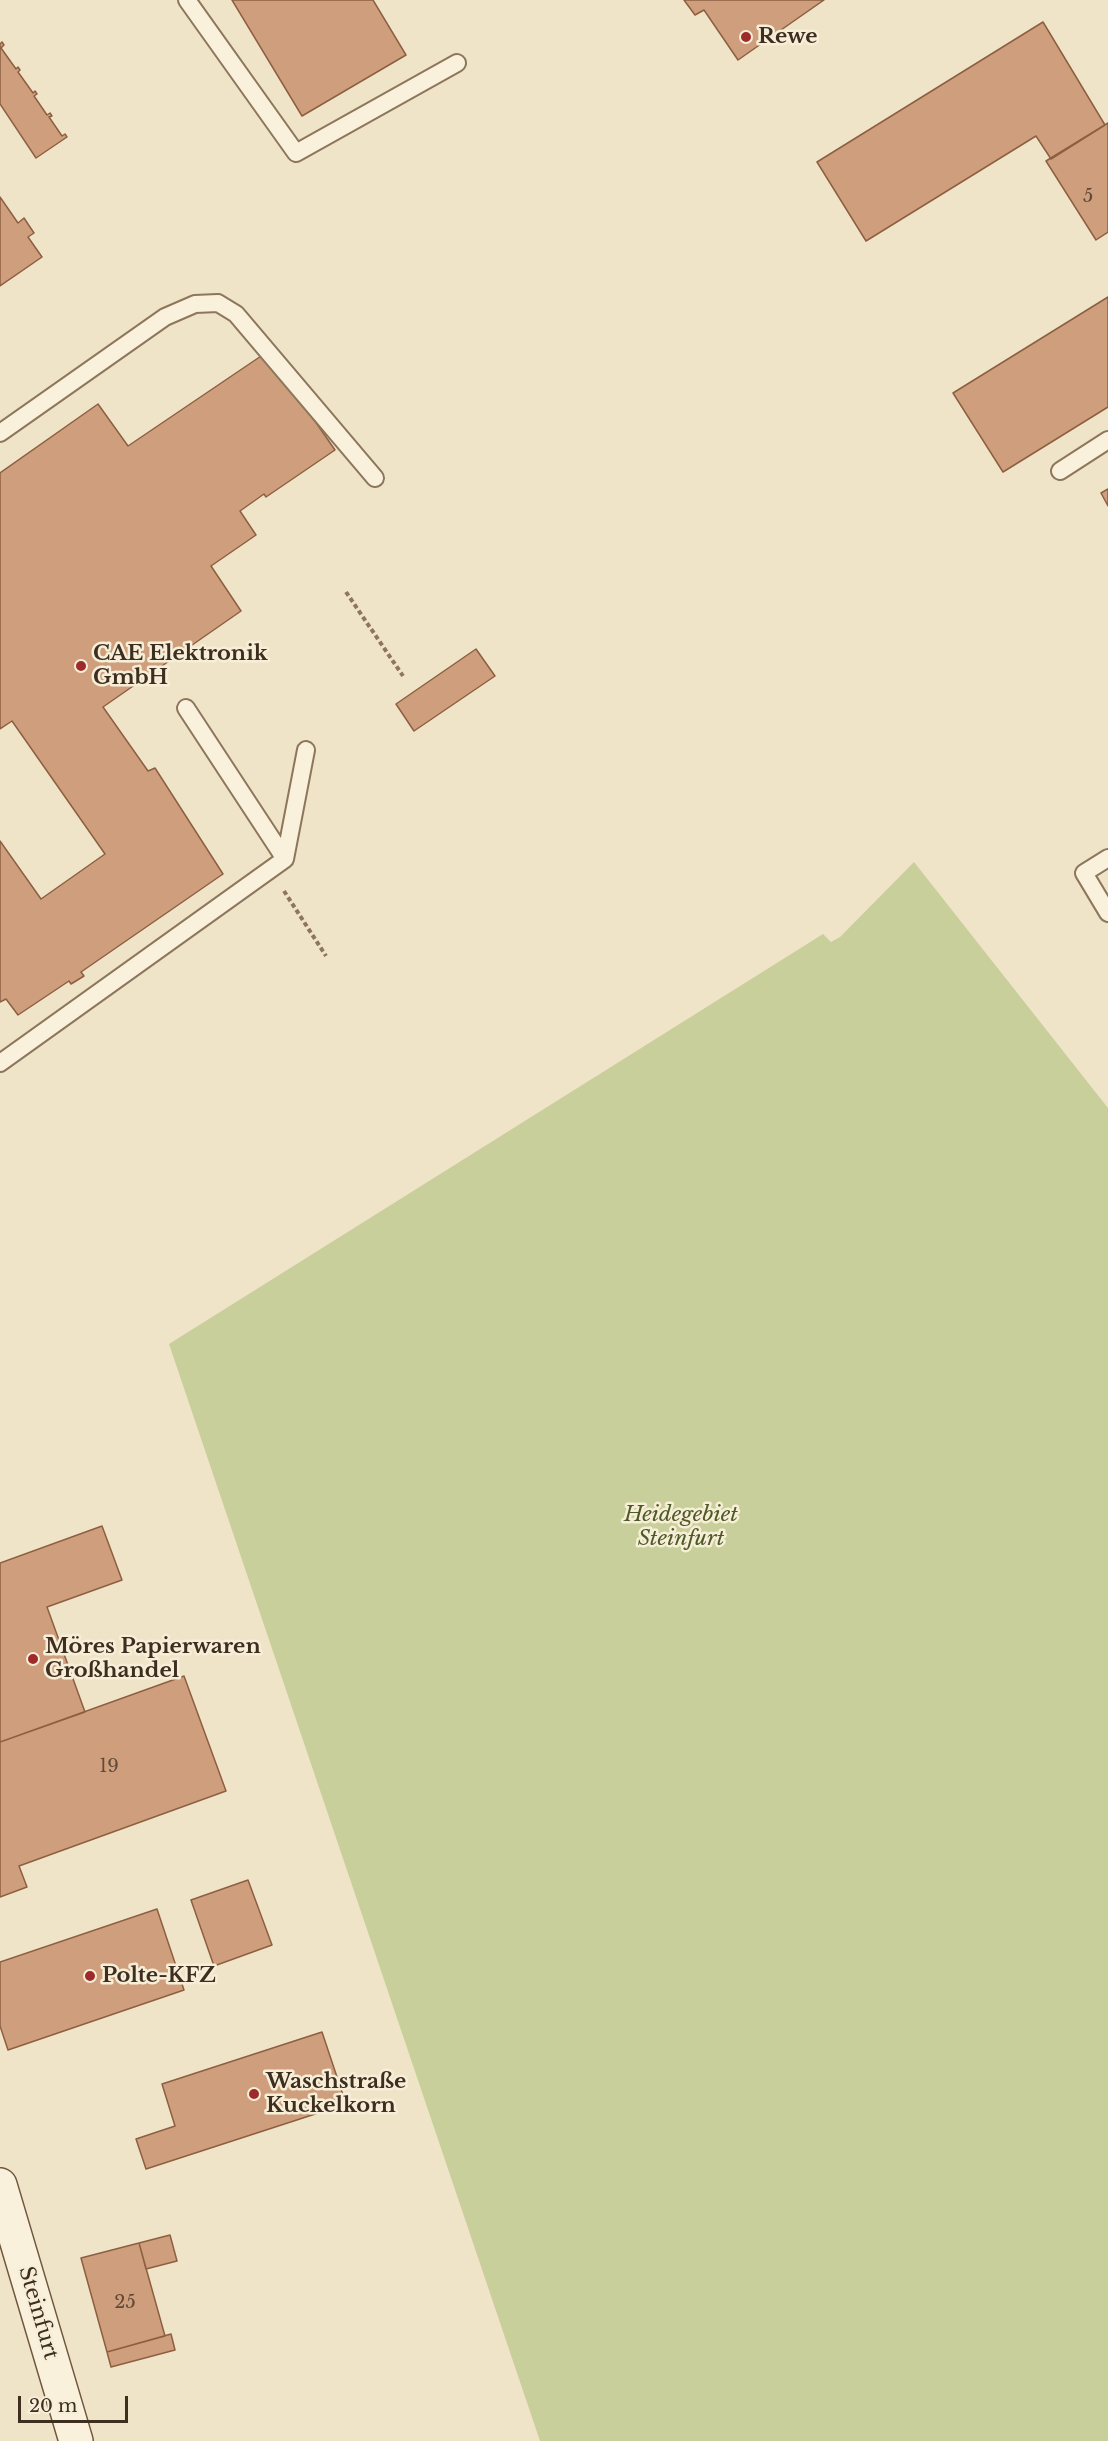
<!DOCTYPE html>
<meta charset="utf-8">
<style>
body{margin:0}
#map{position:relative;width:1108px;height:2441px;overflow:hidden;background:#f0e4c8;font-family:"Libre Baskerville",serif}
canvas{display:block}
.scale{position:absolute;left:18px;top:2396px;width:110px;height:27px;box-sizing:border-box;border:3px solid #3d2e20;border-top:0;padding-left:8px;font-size:18px;line-height:21px;white-space:nowrap;color:#3d2e20;-webkit-text-stroke:4px #f7eed8;paint-order:stroke}
</style>
<div id="map">
<canvas width="1108" height="2441"></canvas>
<div class="scale">20 m</div>
</div>
<script>
const ctx = document.querySelector('canvas').getContext('2d');
ctx.lineJoin = 'round';
function fill(path, color) {
  ctx.fillStyle = color;
  ctx.fill(path, 'evenodd');
}
function poly(rows) {
  const path = new Path2D();
  for (const r of rows) {
    path.moveTo(r[0], r[1]);
    for (let i = 2; i < r.length; i += 2) path.lineTo(r[i], r[i + 1]);
  }
  return path;
}
function stroke(path, color, width, dash) {
  ctx.strokeStyle = color;
  ctx.lineWidth = width;
  ctx.lineCap = dash ? 'butt' : 'round';
  ctx.setLineDash(dash || []);
  ctx.stroke(path);
}
function drawText(font, color, halo, rows, align = 'center') {
  ctx.font = font + ' "Libre Baskerville",serif';
  ctx.lineWidth = 5;
  ctx.setLineDash([]);
  ctx.textBaseline = 'middle';
  ctx.strokeStyle = halo;
  ctx.fillStyle = color;
  for (const [text, x, y, turn = 0] of rows) {
    ctx.save();
    ctx.translate(x, y);
    ctx.rotate((+turn || 0) * Math.PI / 180);
    ctx.textAlign = isNaN(turn) ? turn : align;
    if (halo) ctx.strokeText(text, 0, 0);
    ctx.fillText(text, 0, 0);
    ctx.restore();
  }
}
const green = poly([
 [914,862,1108,1108,1108,2441,540,2441,169,1344,823,934,831,942,840,937]
]);
const building = poly([
 [232,0,373,0,406,55,302,116,232,0],
 [684,0,824,0,738,60,704,10,695,15,684,0],
 [1043,22,1105,125,1051,159,1036,136,866,241,817,162,1043,22],
 [2,42,4,45,1,48,16,69,18,67,20,70,18,72,33,93,35,91,37,94,34,96,47,115,50,113,52,116,49,117,62,136,65,134,67,137,36,158,0,104,0,44,2,42],
 [1108,123,1108,232,1096,240,1046,161,1108,123],
 [0,197,18,223,24,218,34,233,28,237,42,257,0,286,0,197],
 [1108,297,1108,407,1003,472,953,393,1108,297],
 [267,352,335,450,266,497,264,494,240,511,256,535,211,566,241,611,103,707,148,771,155,768,223,874,81,972,84,976,71,984,69,981,18,1015,6,999,0,1002,0,841,41,899,105,854,12,721,0,729,0,473,98,404,128,446,267,352],
 [1108,489,1108,506,1101,493,1108,489],
 [476,649,495,676,414,731,396,704,476,649],
 [102,1526,122,1580,47,1607,85,1712,0,1742,0,1563,102,1526],
 [184,1676,226,1791,19,1866,27,1887,0,1897,0,1742,184,1676],
 [248,1880,272,1945,214,1966,191,1900,248,1880],
 [157,1909,184,1990,8,2050,0,2026,0,1962,157,1909],
 [322,2032,346,2104,146,2169,136,2139,175,2126,162,2084,322,2032],
 [170,2235,177,2261,146,2269,139,2243,170,2235],
 [139,2243,165,2336,107,2352,81,2258,139,2243],
 [171,2334,175,2350,111,2367,107,2352,171,2334]
]);
const path = poly([
 [346,592,403,676],
 [284,891,326,956]
]);
const lane = poly([
 [187,0,296,153,457,63],
 [0,433,165,317,195,304,218,303,236,314,375,478],
 [1060,471,1108,440],
 [1108,858,1084,873,1108,913],
 [285,859,306,750],
 [0,1063,285,859,186,708]
]);
const secondary = poly([
 [0,2185,76,2441]
]);
const markers = [
 [746,37,6,"#9e2a2b"],
 [81,666,6,"#9e2a2b"],
 [33,1659,6,"#9e2a2b"],
 [90,1976,6,"#9e2a2b"],
 [254,2094,6,"#9e2a2b"]
];
const numberNames = [
 ["5",1088,197],
 ["19",109,1767],
 ["25",125,2303]
];
const poiNames = [
 ["Rewe",758,37],
 ["CAE Elektronik",93,654],
 ["GmbH",93,678],
 ["Möres Papierwaren",45,1647],
 ["Großhandel",45,1671],
 ["Polte-KFZ",102,1976],
 ["Waschstraße",266,2082],
 ["Kuckelkorn",266,2106]
];
const parkNames = [
 ["Heidegebiet",681,1515],
 ["Steinfurt",681,1539]
];
const streetNames = [
 ["Steinfurt",38,2313,74]
];
fill(green, '#c9cf9b');
fill(building, '#cf9f7d');
stroke(building, '#8d5f41', 1.5);
stroke(lane, '#8d765c', 20);
stroke(secondary, '#6f573f', 36);
stroke(path, '#8d765c', 4, [4.5, 3]);
stroke(lane, '#faf1dc', 16);
stroke(secondary, '#faf1dc', 33);
for (const [x, y, r, color] of markers) {
  const dot = new Path2D();
  dot.arc(x, y, r, 0, 2 * Math.PI);
  ctx.fillStyle = color;
  ctx.fill(dot);
  stroke(dot, '#f7eed8', 2);
}
drawText('18px', '#624a37', null, numberNames);
drawText('bold 21px', '#3d2e20', '#f7eed8', poiNames, 'left');
drawText('italic 21px', '#4d5a26', '#f7eed8', parkNames);
drawText('21px', '#3d2e20', '#f7eed8', streetNames);
</script>
